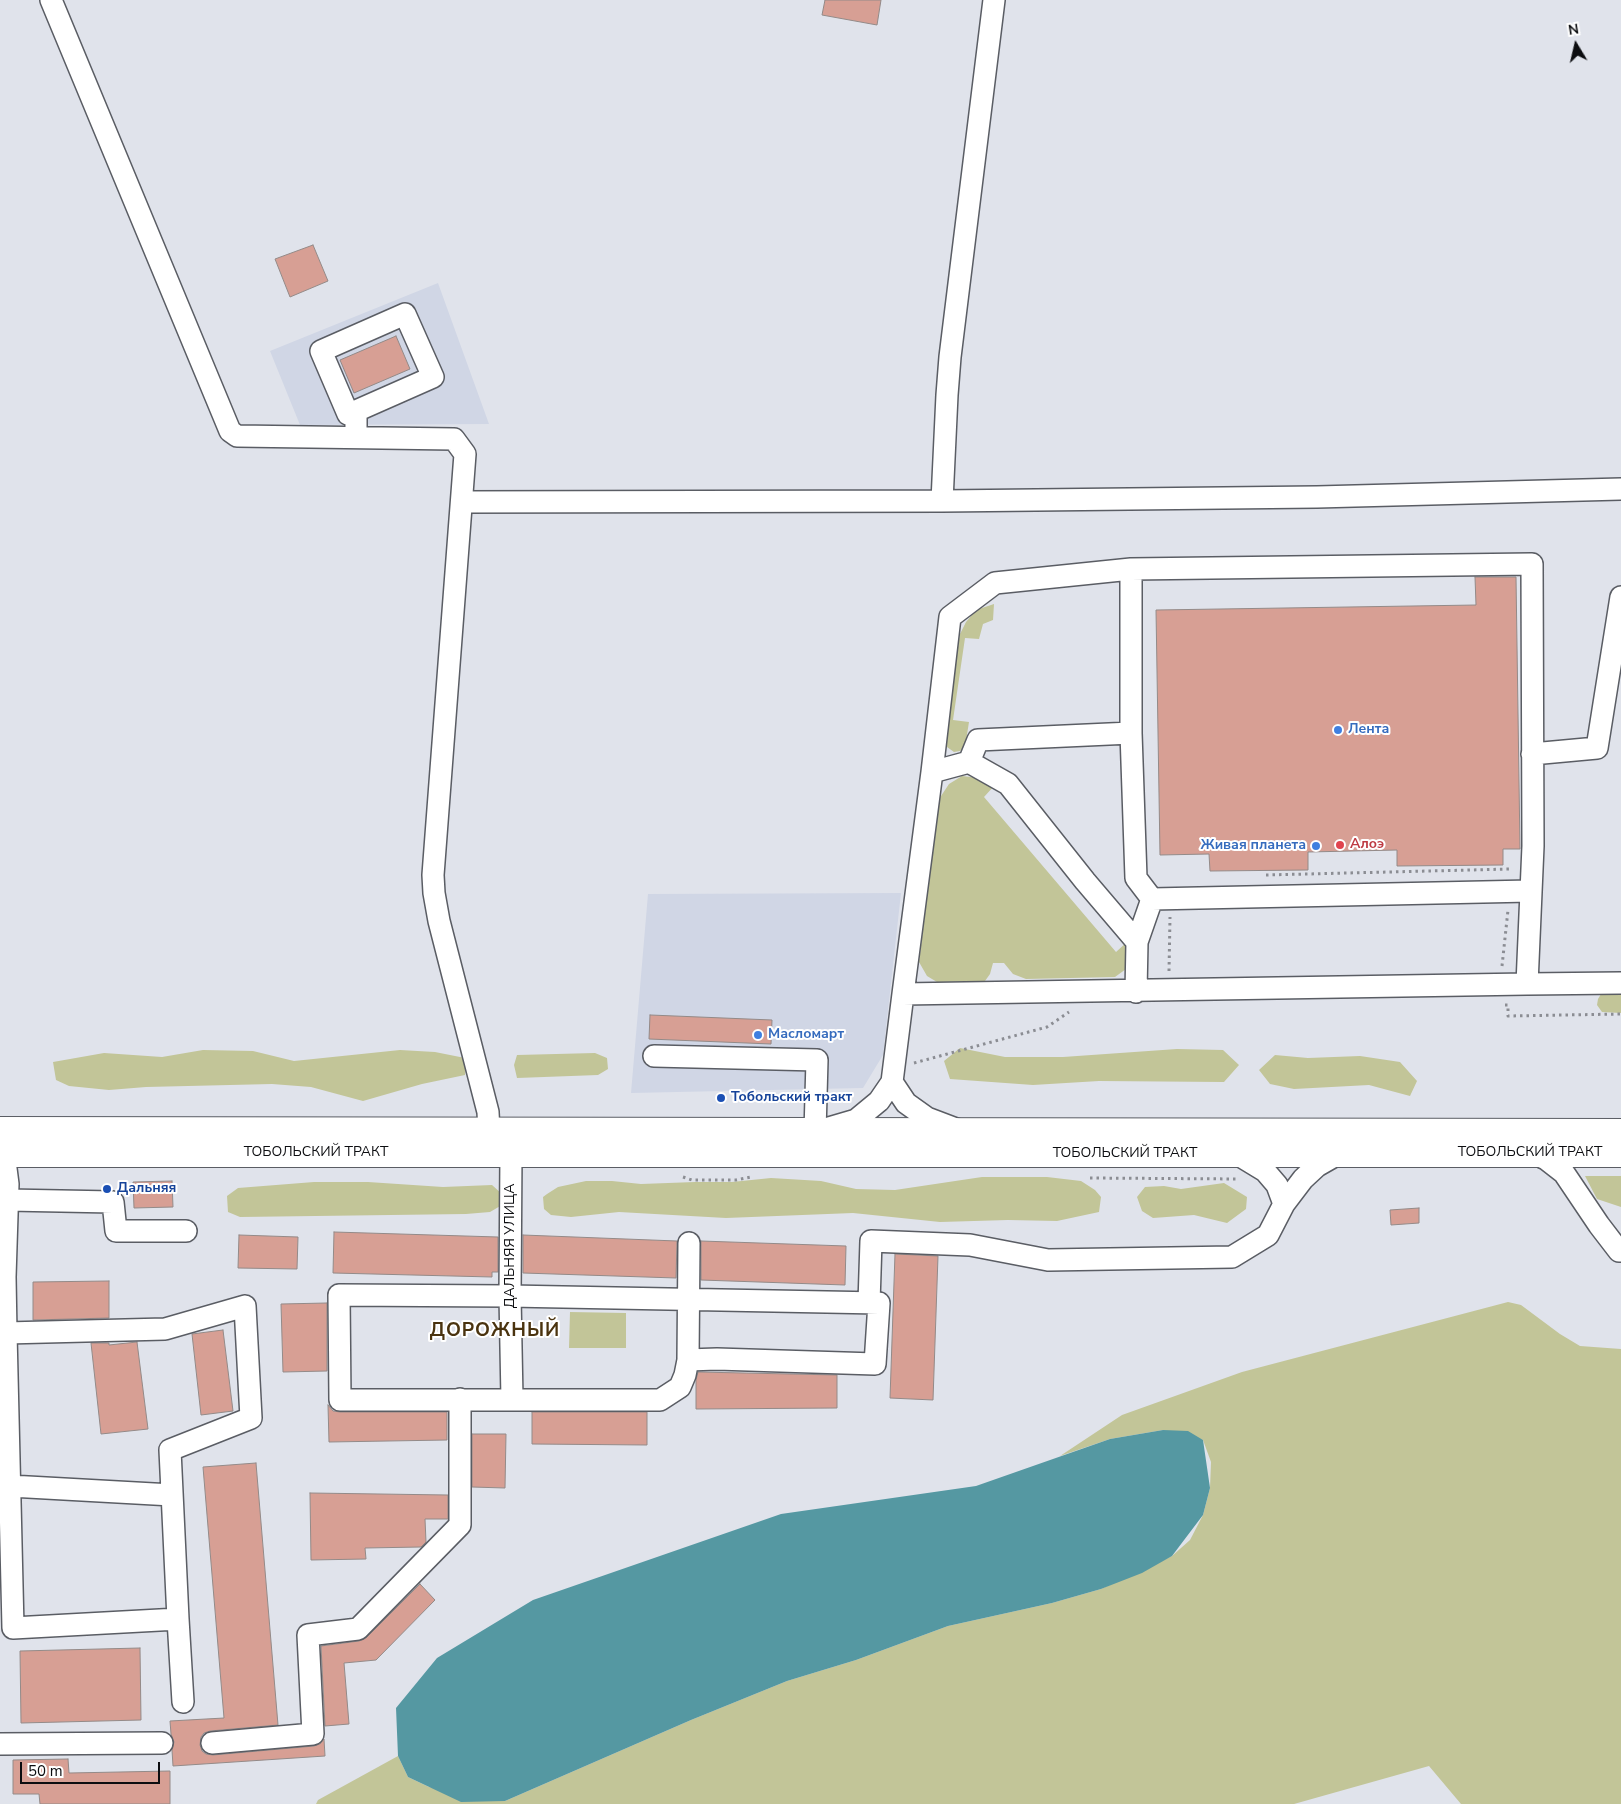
<!DOCTYPE html>
<meta charset="utf-8">
<style>
body{margin:0}
#map{position:relative;width:1621px;height:1804px;overflow:hidden;background:#e0e3eb;font-family:"Nunito Sans",sans-serif}
canvas{display:block}
.north{position:absolute;left:1551px;top:20px;width:50px;height:50px;-webkit-text-stroke:4px #fff;paint-order:stroke;rotate:351deg;font-size:14px;font-weight:700;line-height:20px;text-align:center;color:#0c0d10}
.north::after{content:'';display:block;margin:auto;width:18px;height:22px;background:#0c0d10;clip-path:polygon(50% 0,100% 100%,50% 72%,0 100%)}
.scale{position:absolute;left:20px;top:1762px;width:140px;height:22px;box-sizing:border-box;border:2px solid #0c0d10;border-top:0;padding-left:6px;font-size:15px;line-height:18px;white-space:nowrap;color:#0c0d10;-webkit-text-stroke:4px #fff;paint-order:stroke}
</style>
<div id="map">
<canvas width="1621" height="1804"></canvas>
<div class="north">N</div>
<div class="scale">50 m</div>
</div>
<script>
const ctx = document.querySelector('canvas').getContext('2d');
ctx.lineJoin = 'round';
function fill(path, color) {
  ctx.fillStyle = color;
  ctx.fill(path, 'evenodd');
}
function poly(rows) {
  const path = new Path2D();
  for (const r of rows) {
    path.moveTo(r[0], r[1]);
    for (let i = 2; i < r.length; i += 2) path.lineTo(r[i], r[i + 1]);
  }
  return path;
}
function stroke(path, color, width, dash) {
  ctx.strokeStyle = color;
  ctx.lineWidth = width;
  ctx.lineCap = dash ? 'butt' : 'round';
  ctx.setLineDash(dash || []);
  ctx.stroke(path);
}
function drawText(font, color, halo, rows, align = 'center') {
  ctx.font = font + ' "Nunito Sans",sans-serif';
  ctx.lineWidth = 4;
  ctx.setLineDash([]);
  ctx.textBaseline = 'middle';
  ctx.strokeStyle = halo;
  ctx.fillStyle = color;
  for (const [text, x, y, turn = 0] of rows) {
    ctx.save();
    ctx.translate(x, y);
    ctx.rotate((+turn || 0) * Math.PI / 180);
    ctx.textAlign = isNaN(turn) ? turn : align;
    if (halo) ctx.strokeText(text, 0, 0);
    ctx.fillText(text, 0, 0);
    ctx.restore();
  }
}
const built = poly([
 [438,283,489,424,300,425,270,351],
 [901,893,883,1055,863,1088,631,1093,648,894]
]);
const green = poly([
 [994,604,993,620,983,624,979,639,965,638,953,720,969,722,965,747,960,751,954,752,947,747,944,738,960,634,966,622,976,610],
 [962,776,979,778,994,786,984,797,1116,952,1127,942,1126,969,1115,977,1026,979,1013,974,1004,963,993,963,990,974,985,981,937,982,927,976,919,962,939,799,949,784],
 [1621,990,1621,1013,1602,1012,1597,1005,1598,999,1601,994],
 [960,1048,1005,1057,1063,1057,1177,1049,1223,1050,1239,1065,1224,1082,1099,1081,1033,1085,950,1079,944,1061],
 [203,1050,253,1051,294,1061,400,1050,435,1052,465,1058,466,1066,465,1075,422,1084,363,1101,311,1087,272,1084,146,1087,109,1090,69,1086,56,1080,53,1062,104,1053,162,1057],
 [595,1053,607,1058,608,1069,598,1075,517,1078,514,1065,517,1055],
 [1275,1055,1308,1058,1360,1056,1400,1062,1417,1081,1410,1096,1369,1085,1294,1089,1270,1084,1259,1070],
 [1585,1176,1621,1176,1621,1207,1597,1199],
 [982,1177,1047,1177,1081,1181,1095,1190,1101,1197,1099,1212,1057,1221,1008,1220,940,1222,853,1213,726,1218,619,1212,571,1217,551,1215,544,1209,543,1197,547,1194,558,1187,586,1181,612,1181,641,1184,695,1182,732,1182,771,1178,821,1181,856,1189,895,1190],
 [314,1182,368,1182,443,1187,492,1185,502,1194,502,1205,490,1212,466,1214,240,1217,228,1212,227,1196,238,1188],
 [1224,1183,1247,1197,1246,1209,1227,1223,1194,1215,1153,1218,1142,1211,1137,1197,1145,1187,1164,1186,1181,1189],
 [1508,1302,1521,1305,1560,1334,1580,1346,1621,1349,1621,1804,1461,1804,1429,1766,1294,1804,316,1804,318,1800,398,1756,408,1777,429,1787,505,1801,691,1720,787,1681,856,1660,948,1626,1052,1603,1101,1589,1172,1556,1190,1540,1203,1515,1210,1488,1211,1462,1203,1440,1163,1430,1110,1439,1060,1456,1122,1415,1242,1372],
 [570,1312,626,1313,626,1348,569,1348]
]);
const water = poly([
 [1163,1430,1188,1431,1203,1440,1210,1488,1203,1515,1172,1556,1142,1573,1101,1589,1052,1603,948,1626,856,1660,787,1681,691,1720,505,1801,461,1802,408,1777,398,1756,396,1708,437,1658,533,1600,781,1514,976,1486,1110,1439]
]);
const building = poly([
 [825,0,881,0,877,25,822,15,825,0],
 [313,245,328,281,290,297,275,259,313,245],
 [396,336,410,369,354,393,340,360,396,336],
 [1475,577,1516,577,1520,849,1503,849,1503,865,1397,866,1397,850,1308,852,1308,870,1210,871,1209,854,1160,855,1156,610,1476,605,1475,577],
 [650,1015,772,1020,771,1044,649,1039,650,1015],
 [172,1181,173,1207,134,1208,133,1182,172,1181],
 [1419,1208,1419,1223,1391,1225,1390,1210,1419,1208],
 [334,1232,498,1237,498,1272,492,1272,492,1277,333,1273,334,1232],
 [239,1235,298,1237,297,1269,238,1268,239,1235],
 [523,1235,677,1241,676,1278,523,1273,523,1235],
 [701,1241,846,1246,845,1285,701,1280,701,1241],
 [895,1254,938,1256,933,1400,890,1398,895,1254],
 [109,1281,109,1318,33,1320,33,1282,109,1281],
 [327,1303,327,1371,283,1372,281,1304,327,1303],
 [223,1330,233,1411,201,1415,192,1334,223,1330],
 [137,1342,148,1429,101,1434,91,1343,109,1343,109,1345,137,1342],
 [698,1372,837,1375,837,1408,696,1409,696,1380,698,1372],
 [328,1405,333,1411,340,1412,447,1412,447,1440,329,1442,328,1405],
 [532,1412,647,1412,647,1445,532,1444,532,1412],
 [472,1434,506,1434,505,1488,472,1487,472,1434],
 [256,1463,278,1725,210,1731,204,1733,201,1737,200,1745,202,1751,206,1754,213,1755,314,1746,320,1744,324,1739,325,1756,173,1766,172,1750,174,1742,171,1734,170,1721,224,1718,203,1467,256,1463],
 [310,1493,448,1495,448,1519,425,1519,426,1542,421,1547,365,1548,366,1559,311,1560,310,1493],
 [420,1584,435,1600,376,1660,344,1663,349,1724,325,1726,321,1646,359,1641,366,1638,420,1584],
 [140,1648,141,1720,21,1723,20,1651,140,1648],
 [68,1759,69,1773,170,1771,170,1804,40,1804,39,1794,13,1794,13,1760,68,1759]
]);
const path = poly([
 [1266,875,1511,869,1511,871],
 [1502,966,1508,910],
 [1169,971,1170,917],
 [1505,1005,1508,1005,1508,1016,1621,1014],
 [914,1063,1047,1027,1069,1012],
 [683,1177,692,1180,736,1180,751,1177],
 [1090,1178,1239,1179]
]);
const minor = poly([
 [51,0,230,431,237,436,454,439,465,454,433,875,434,893,439,921,488,1112,489,1132],
 [356,437,356,411,433,377,405,314,321,351,348,414,356,411],
 [942,501,947,395,950,357,994,0],
 [462,502,942,501,1317,497,1621,489],
 [1131,569,1131,733],
 [1532,754,1597,748,1621,597],
 [969,762,1008,784,1085,881,1137,942,1136,992],
 [932,772,969,762,978,740,1131,733,1136,878,1152,899,1530,891],
 [1137,942,1152,899],
 [1527,984,1621,983],
 [654,1056,817,1060,815,1132,856,1120,879,1101,892,1082,903,994,932,772,950,617,995,583,1131,569,1532,564,1533,846,1527,984,903,994],
 [892,1082,906,1103,927,1118,956,1129],
 [4,1153,8,1184,5,1277,6,1333,13,1628,178,1619,170,1450,251,1418,245,1306,165,1329,6,1333],
 [511,1153,510,1296,512,1399],
 [1533,1153,1546,1159,1564,1173,1599,1225,1619,1251,1621,1251],
 [1237,1154,1265,1171,1277,1185,1284,1204,1303,1179,1317,1166,1338,1154],
 [8,1200,113,1202,116,1231,186,1231],
 [339,1295,510,1296,879,1303,875,1364,717,1359,688,1360,685,1375,680,1387,660,1400,340,1400,339,1295],
 [869,1303,871,1241,970,1245,1048,1260,1232,1257,1268,1235,1284,1204],
 [688,1360,689,1243],
 [10,1486,172,1495],
 [178,1619,183,1702],
 [212,1743,313,1734,308,1635,358,1629,460,1525,460,1399],
 [0,1744,162,1743]
]);
const major = poly([
 [0,1131,1621,1133],
 [0,1153,1621,1153]
]);
const markers = [
 [1338,730,5,"#3f7fe0"],
 [1340,845,5,"#e0444e"],
 [1316,846,5,"#3f7fe0"],
 [758,1035,5,"#3f7fe0"],
 [721,1098,5,"#1a4fb4"],
 [107,1189,5,"#1a4fb4"]
];
const shopNames = [
 ["Лента",1348,730],
 ["Живая планета",1306,846,"right"],
 ["Масломарт",768,1035]
];
const healthNames = [
 ["Алоэ",1350,845]
];
const transitNames = [
 ["Тобольский тракт",731,1098],
 ["Дальняя",117,1189]
];
const streetNames = [
 ["ТОБОЛЬСКИЙ ТРАКТ",316,1153],
 ["ТОБОЛЬСКИЙ ТРАКТ",1530,1153],
 ["ТОБОЛЬСКИЙ ТРАКТ",1125,1154],
 ["ДАЛЬНЯЯ УЛИЦА",511,1246,-90]
];
const districtNames = [
 ["ДОРОЖНЫЙ",495,1331]
];
fill(built, '#d0d6e5');
fill(green, '#c2c598');
fill(water, '#5598a2');
fill(building, '#d79f94');
stroke(building, '#938a88', 1);
stroke(minor, '#5a5d64', 24);
stroke(major, '#5a5d64', 30);
stroke(path, '#8b8d93', 3, [2.5, 4]);
stroke(minor, '#fff', 21);
stroke(major, '#fff', 28);
for (const [x, y, r, color] of markers) {
  const dot = new Path2D();
  dot.arc(x, y, r, 0, 2 * Math.PI);
  ctx.fillStyle = color;
  ctx.fill(dot);
  stroke(dot, '#fff', 2);
}
drawText('bold 14px', '#366cbe', '#fff', shopNames, 'left');
drawText('bold 14px', '#be3a42', '#fff', healthNames, 'left');
drawText('bold 14px', '#164399', '#fff', transitNames, 'left');
drawText('14px', '#0c0d10', '#fff', streetNames);
ctx.letterSpacing = '1px';
drawText('bold 19px', '#4a330f', '#fff', districtNames);
ctx.letterSpacing = '0px';
</script>
